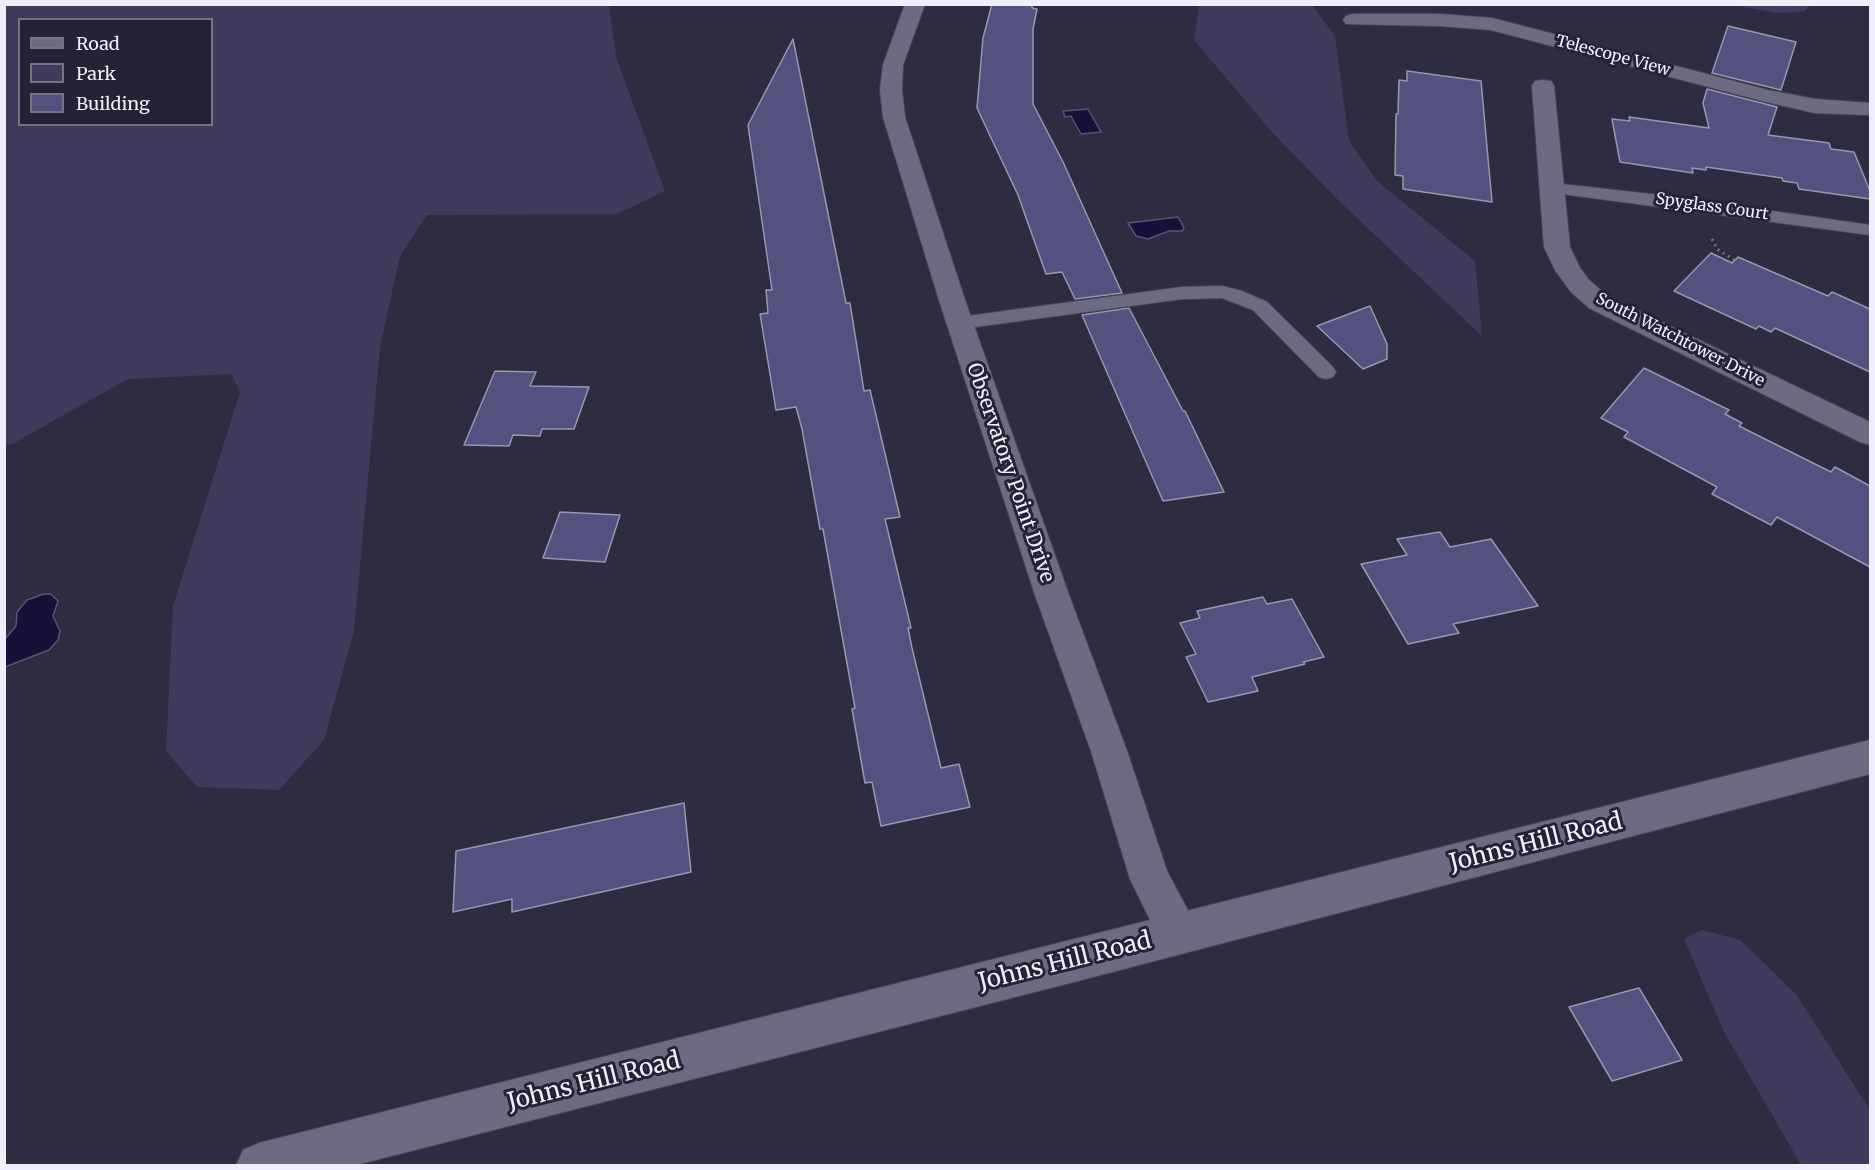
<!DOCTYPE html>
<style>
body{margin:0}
#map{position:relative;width:1875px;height:1170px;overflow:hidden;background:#2e2c40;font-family:Merriweather,serif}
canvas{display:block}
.frame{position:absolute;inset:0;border:6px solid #efeefb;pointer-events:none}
.legend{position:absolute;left:18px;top:18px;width:195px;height:108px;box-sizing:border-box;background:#242335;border:2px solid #757484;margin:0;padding:8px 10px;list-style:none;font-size:18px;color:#efeefb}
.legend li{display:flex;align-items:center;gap:12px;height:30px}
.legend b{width:30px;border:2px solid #757484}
</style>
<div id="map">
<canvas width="1875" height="1170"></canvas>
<div class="frame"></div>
<ul class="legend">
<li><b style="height:8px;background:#6c6b82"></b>Road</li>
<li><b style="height:16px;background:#3e3b5c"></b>Park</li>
<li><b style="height:16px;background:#545080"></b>Building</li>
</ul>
</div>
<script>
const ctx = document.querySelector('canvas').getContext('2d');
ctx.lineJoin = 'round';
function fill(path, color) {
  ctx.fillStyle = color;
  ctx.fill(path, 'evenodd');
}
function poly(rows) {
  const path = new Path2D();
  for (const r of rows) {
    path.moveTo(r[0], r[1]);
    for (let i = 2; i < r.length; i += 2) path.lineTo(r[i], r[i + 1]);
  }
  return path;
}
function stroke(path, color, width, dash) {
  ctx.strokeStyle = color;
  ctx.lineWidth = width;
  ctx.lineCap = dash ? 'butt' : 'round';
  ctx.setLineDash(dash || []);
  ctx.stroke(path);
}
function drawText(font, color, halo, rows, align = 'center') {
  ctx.font = font + ' Merriweather,serif';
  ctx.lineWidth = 6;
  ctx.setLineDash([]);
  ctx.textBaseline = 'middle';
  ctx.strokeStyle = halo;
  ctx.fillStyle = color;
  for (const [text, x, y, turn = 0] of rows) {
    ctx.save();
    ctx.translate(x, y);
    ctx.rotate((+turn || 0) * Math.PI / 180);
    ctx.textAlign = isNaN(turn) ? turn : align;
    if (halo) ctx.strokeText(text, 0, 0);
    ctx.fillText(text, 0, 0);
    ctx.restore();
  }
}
const green = poly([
 [5,4,609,5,616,57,665,191,617,214,427,215,400,256,380,347,354,631,324,740,279,790,197,787,166,751,173,606,240,392,231,374,128,379,12,444,5,445],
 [20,20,212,20,212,124,20,124],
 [1199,5,1312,5,1335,36,1349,141,1377,181,1475,261,1482,336,1340,202,1271,131,1194,40],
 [1732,5,1811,4,1811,5,1803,12,1778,13],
 [1702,930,1740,940,1796,994,1870,1110,1870,1165,1801,1165,1723,1030,1684,939]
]);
const water = poly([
 [1088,109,1101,132,1081,134,1071,116,1065,117,1063,111,1088,109],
 [1178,217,1184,228,1182,231,1169,231,1148,239,1136,236,1128,223,1178,217],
 [44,594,51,594,58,601,53,616,60,631,58,640,49,650,5,667,5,639,16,626,17,612,27,600,44,594]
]);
const building = poly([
 [992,4,1032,4,1032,8,1037,9,1033,29,1033,104,1063,162,1122,293,1075,299,1062,272,1046,274,1018,195,977,108,983,38,992,4],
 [1728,26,1796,42,1781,90,1712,73,1728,26],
 [793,39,846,303,850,303,864,391,870,390,900,517,885,519,911,628,908,628,912,648,941,768,959,764,970,807,881,826,872,782,865,783,852,709,855,708,823,529,820,529,802,429,796,407,776,410,760,314,768,313,766,290,772,290,748,125,793,39],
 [1407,71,1481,81,1492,202,1403,189,1403,176,1395,175,1396,114,1398,114,1399,80,1407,81,1407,71],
 [1707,89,1777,107,1768,135,1829,143,1831,149,1854,152,1870,191,1870,199,1799,189,1797,183,1783,181,1782,178,1706,167,1706,170,1692,168,1693,173,1620,162,1612,119,1630,121,1629,117,1709,128,1703,103,1707,89],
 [1711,253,1732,263,1738,257,1828,296,1832,292,1870,309,1870,372,1775,328,1771,332,1759,326,1756,329,1674,291,1711,253],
 [1370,306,1387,344,1387,359,1363,369,1317,326,1370,306],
 [1129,308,1183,411,1185,411,1224,492,1163,501,1082,315,1129,308],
 [1644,368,1729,410,1725,414,1742,423,1739,426,1831,472,1835,467,1870,486,1870,567,1777,517,1771,525,1712,494,1717,487,1624,437,1628,432,1601,418,1644,368],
 [495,371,536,372,530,386,589,387,574,429,542,429,540,436,513,435,509,446,464,445,495,371],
 [560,512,620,515,605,562,543,558,560,512],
 [1440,532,1450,547,1491,539,1538,606,1453,624,1459,633,1408,644,1361,564,1407,555,1397,539,1440,532],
 [1263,597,1267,604,1292,599,1324,657,1303,662,1305,664,1252,677,1258,691,1208,702,1186,657,1196,654,1180,623,1200,618,1197,611,1263,597],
 [684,803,691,872,512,912,512,899,453,912,456,851,684,803],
 [1639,988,1682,1060,1612,1081,1569,1007,1639,988]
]);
const path = poly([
 [1712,239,1717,249,1734,260]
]);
const service = poly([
 [1553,183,1668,196,1870,225,1870,235,1547,192,1544,188,1547,184,1553,183],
 [1222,286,1242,291,1267,302,1333,367,1336,372,1333,377,1326,379,1319,377,1253,310,1222,298,1182,299,960,329,953,328,950,323,953,318,960,317,1182,287,1222,286]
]);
const minor = poly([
 [905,4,925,4,903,65,902,90,905,117,965,300,1069,595,1127,751,1167,871,1200,933,1194,948,1179,954,1164,948,1130,879,1091,751,1035,595,939,300,883,117,880,90,883,65,905,4],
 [1353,14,1439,14,1492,18,1768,90,1815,99,1870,103,1870,115,1815,113,1766,102,1491,30,1439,26,1346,24,1343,20,1346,16,1353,14],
 [1543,80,1551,81,1554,86,1570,247,1580,268,1589,280,1607,296,1870,422,1870,445,1860,442,1589,308,1571,292,1555,270,1544,247,1532,86,1535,81,1543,80]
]);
const secondary = poly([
 [1870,740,1870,774,1070,983,352,1166,236,1166,243,1150,259,1143,1870,740]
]);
const farStreetnames = [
 ["Telescope View",1613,56,15],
 ["Spyglass Court",1712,207,8],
 ["South Watchtower Drive",1680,340,27]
];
const streetNames = [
 ["Observatory Point Drive",1010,473,71]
];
const nearStreetnames = [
 ["Johns Hill Road",1536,843,-14],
 ["Johns Hill Road",1065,962,-14],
 ["Johns Hill Road",594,1082,-14]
];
fill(green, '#3e3b5c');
fill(water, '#19103a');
stroke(water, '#595374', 1.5);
fill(building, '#545080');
stroke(building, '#9897af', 1.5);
stroke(service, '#4a4959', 2);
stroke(minor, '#4a4959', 2);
stroke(secondary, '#4a4959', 2);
stroke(path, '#747283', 3, [2, 4]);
fill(service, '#6c6b82');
fill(minor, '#6c6b82');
fill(secondary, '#6c6b82');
drawText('16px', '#efeefb', '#242335', farStreetnames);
drawText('20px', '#efeefb', '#242335', streetNames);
drawText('24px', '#efeefb', '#242335', nearStreetnames);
</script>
